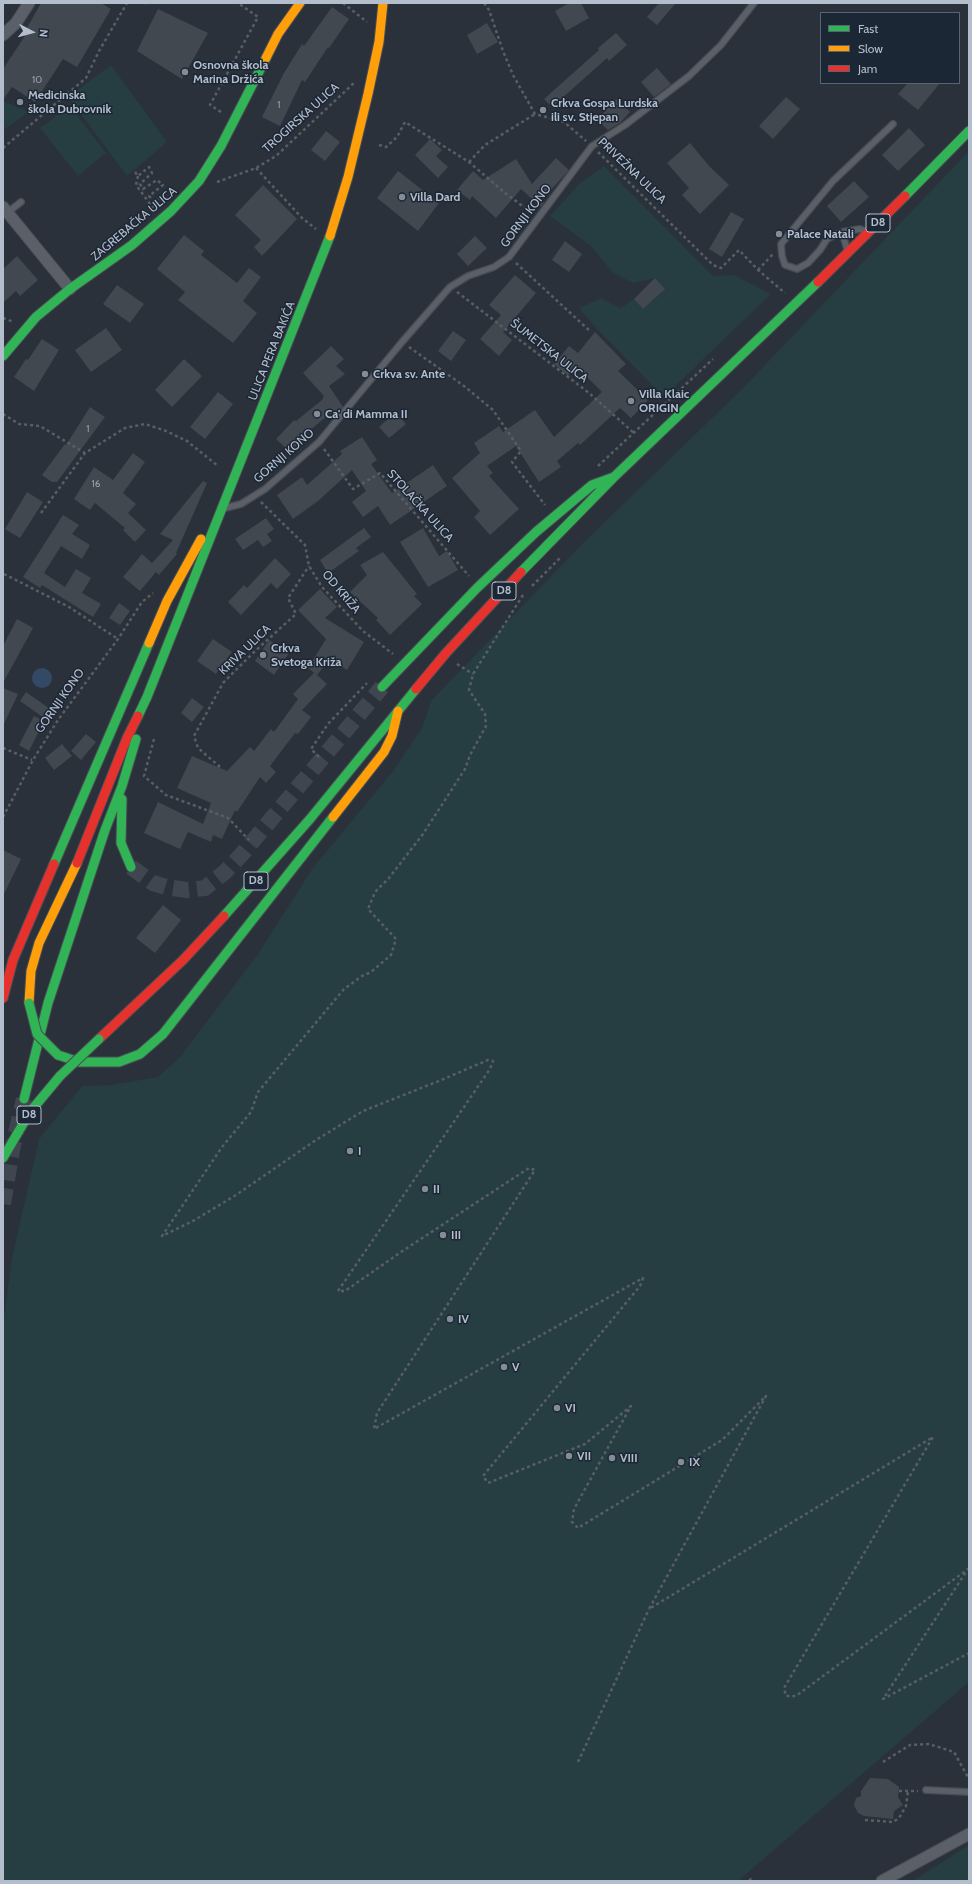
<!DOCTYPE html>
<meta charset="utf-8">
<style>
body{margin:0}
#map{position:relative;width:972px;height:1884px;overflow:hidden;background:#2a313a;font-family:Cabin,sans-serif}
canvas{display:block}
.frame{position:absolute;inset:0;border:4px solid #b4bdcb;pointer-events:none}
.legend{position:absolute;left:820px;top:12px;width:140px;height:72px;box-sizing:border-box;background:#1c2736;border:1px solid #596372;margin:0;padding:5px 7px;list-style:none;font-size:12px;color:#b4bdcb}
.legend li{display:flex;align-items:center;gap:8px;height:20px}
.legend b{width:20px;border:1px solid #596372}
.north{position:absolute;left:12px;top:12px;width:40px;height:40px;-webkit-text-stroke:3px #1c2736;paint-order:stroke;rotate:96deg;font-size:11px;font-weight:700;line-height:16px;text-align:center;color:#b4bdcb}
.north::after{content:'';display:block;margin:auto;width:14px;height:18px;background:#b4bdcb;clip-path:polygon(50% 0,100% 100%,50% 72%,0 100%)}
</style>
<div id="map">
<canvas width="972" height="1884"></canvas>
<div class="frame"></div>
<ul class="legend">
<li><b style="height:5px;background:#30b455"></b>Fast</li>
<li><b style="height:5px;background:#ff9f0a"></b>Slow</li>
<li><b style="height:5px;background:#e5322d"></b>Jam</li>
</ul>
<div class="north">N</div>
</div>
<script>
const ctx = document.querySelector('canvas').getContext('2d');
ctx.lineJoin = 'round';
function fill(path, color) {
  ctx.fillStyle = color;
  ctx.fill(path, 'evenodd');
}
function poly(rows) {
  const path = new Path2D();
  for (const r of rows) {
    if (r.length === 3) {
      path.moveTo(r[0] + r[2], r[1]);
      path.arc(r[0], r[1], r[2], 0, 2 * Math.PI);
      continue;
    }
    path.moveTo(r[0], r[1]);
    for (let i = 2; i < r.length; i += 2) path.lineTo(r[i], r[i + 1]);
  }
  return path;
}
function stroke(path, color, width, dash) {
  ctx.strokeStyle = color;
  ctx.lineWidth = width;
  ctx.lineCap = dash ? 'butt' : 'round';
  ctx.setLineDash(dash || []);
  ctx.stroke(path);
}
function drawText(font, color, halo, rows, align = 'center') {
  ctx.font = font + ' Cabin,sans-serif';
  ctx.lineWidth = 3;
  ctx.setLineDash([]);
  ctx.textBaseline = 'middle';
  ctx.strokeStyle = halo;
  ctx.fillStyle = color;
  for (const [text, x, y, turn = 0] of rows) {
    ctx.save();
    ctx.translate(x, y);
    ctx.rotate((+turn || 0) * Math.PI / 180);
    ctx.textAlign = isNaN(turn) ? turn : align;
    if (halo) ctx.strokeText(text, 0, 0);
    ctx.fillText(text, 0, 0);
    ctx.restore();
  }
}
const green = poly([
 [111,65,167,142,127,176,68,97],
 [3,101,29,112,3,130],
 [70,106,106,153,78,176,40,128],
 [969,151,969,1682,738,1881,3,1881,3,1325,12,1258,39,1139,82,1086,111,1085,158,1077,180,1057,258,954,312,869,393,771,422,728,431,701,583,543,743,388],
 [604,166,713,276,734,275,771,294,664,397,597,329,579,308,601,298,620,308,634,299,643,309,664,288,655,278,633,283,613,273,591,246,550,216,579,184],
 [969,1845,969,1881,912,1881]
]);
const water = poly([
 [42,678,10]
]);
const building = poly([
 [41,3,101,3,111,9,77,67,63,59,35,102,12,87,3,100,3,69,25,36,23,35],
 [569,3,581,3,589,18,566,31,555,11],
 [659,3,676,3,657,25,647,17],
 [332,7,349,19,329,48,328,47,305,82,302,80,280,126,262,117,284,73,302,44,304,46],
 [158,9,208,33,182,79,137,51],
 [487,23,498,42,477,54,467,35],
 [616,33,627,45,609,61,607,58,552,107,544,99,599,50,598,48],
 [657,68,671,84,654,97,641,82],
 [908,83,940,83,918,110,898,94],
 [786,97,800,109,773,139,759,126],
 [616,99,630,112,620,123,608,130,597,120],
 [909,128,925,145,898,171,882,155],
 [326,131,340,142,325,161,311,150],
 [430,139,442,150,436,156,448,167,438,178,415,155],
 [690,143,710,167,729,185,700,214,682,195,689,188,667,163],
 [556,158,569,170,542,200,544,203,541,207,521,189,496,218,472,196,470,200,457,190,473,171,483,180,516,159,532,184],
 [398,171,439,203,418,231,377,198],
 [854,181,869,197,841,222,827,206],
 [263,185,297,219,262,256,254,247,261,240,235,215],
 [731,212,744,219,722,257,709,249],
 [184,235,204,251,201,255,237,283,249,268,261,277,243,301,257,313,233,343,178,300,185,292,157,269],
 [475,236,487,248,468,266,457,254],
 [565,241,582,254,569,272,552,260],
 [17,256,38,280,20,296,16,291,3,303,3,269],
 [515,275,536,293,503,332,512,340,499,356,480,339,501,315,489,305],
 [655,278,665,289,643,309,634,299],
 [117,285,144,304,130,323,103,304],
 [106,328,122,350,91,372,75,350],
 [453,331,466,340,451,361,438,351],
 [595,332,626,364,618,371,648,400,631,418,620,408,580,445,578,443,557,461,561,467,539,482,516,446,487,466,493,473,489,476,519,509,490,535,474,517,480,511,452,478,480,453,474,443,499,426,503,432,535,410,554,437,602,392,576,366,568,376,554,364,569,346,578,353],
 [42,339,59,350,34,391,14,377,26,359,28,360],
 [331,346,344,359,336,366,345,374,329,386,343,407,338,413,336,410,333,411,309,431,290,452,276,439,294,420,296,421,322,400,324,396,303,373],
 [184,359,202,376,172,407,155,390],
 [218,392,233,404,205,439,190,427],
 [90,407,105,417,57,482,52,482,42,475,65,444,66,445],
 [396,412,406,424,389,438,379,427],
 [362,437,377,460,371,464,392,493,433,465,447,486,390,525,378,506,363,517,352,502,366,491,352,470,318,501,293,519,277,495,302,477,307,485,342,454,340,451],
 [133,453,145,462,123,493,136,504,128,513,146,530,135,542,123,530,125,528,95,503,90,510,74,499,94,467,113,480],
 [203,481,207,483,176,553,177,554,159,575,156,572,140,591,123,577,142,554,152,563,173,540,160,534],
 [27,492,43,502,20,538,5,529],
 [63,515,79,525,72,534,90,545,82,559,61,546,44,573,65,587,76,569,91,578,82,593,101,604,93,617,42,585,40,588,23,577],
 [266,518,274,529,267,534,272,541,263,547,258,540,243,550,235,539],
 [364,528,371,537,356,548,359,551,328,573,320,560],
 [423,528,439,556,447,551,458,570,428,587,400,542],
 [383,552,417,594,414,596,422,604,390,635,376,620,378,618,350,592,367,575,360,565],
 [275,558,291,574,277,589,271,583,241,615,228,602,244,585,247,588],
 [320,589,337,607,325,618,364,642,347,670,330,659,317,675,327,684,302,710,311,717,298,734,295,733,270,766,276,772,266,783,260,777,237,812,235,810,222,839,213,835,211,842,188,832,180,849,144,833,158,802,203,824,211,803,177,788,192,756,227,771,250,747,254,751,271,729,274,732,298,699,293,694,314,673,308,668,326,639,298,610],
 [119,603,130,611,120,625,109,618],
 [17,619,33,628,3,683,3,646],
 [213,639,232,652,216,674,197,661],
 [269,640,289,653,274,675,255,661],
 [3,688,18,694,3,726],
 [26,692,50,709,44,718,20,701],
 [192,698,204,707,192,722,181,713],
 [34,716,44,721,29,751,19,745],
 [86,734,96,742,81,760,71,751],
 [62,744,72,756,54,770,45,758],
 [3,850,21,859,3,896],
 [163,905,181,920,155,953,136,938],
 [870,1778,888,1779,899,1787,898,1797,903,1805,894,1811,893,1819,864,1816,858,1813,854,1805,856,1798,861,1796,861,1791]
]);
const secondaryTunnel = poly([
 [131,867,153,883,166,887,187,890,205,888,225,872,242,854,382,687],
 [3,1204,12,1150,24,1099]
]);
const path = poly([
 [144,3,147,3],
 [343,3,367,22],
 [484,3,489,10,503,51,513,75,535,114,564,122,586,141],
 [221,112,210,105,258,17,238,3],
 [379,145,386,147,397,137,405,122,469,162,505,193,532,213],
 [3,148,86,78,99,51,127,3],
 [598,152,713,265,721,268,739,250,758,270,785,293],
 [469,162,485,145,535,114],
 [256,168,302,218,316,229],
 [135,172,138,176,149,167,152,173,140,184,143,189,157,180,163,185,149,196,154,201,163,196],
 [138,176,136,185,153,208],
 [217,182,256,168,276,156,355,82],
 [516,263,591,332],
 [758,270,773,254],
 [457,292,589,393,634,433],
 [3,318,14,322],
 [409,347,464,386,493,410,521,451,512,462,545,505],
 [3,414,19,424,40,426,85,453],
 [324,449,353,489,380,473,469,576],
 [598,466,713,359],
 [261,502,305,545,309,566,322,587,363,631,393,654],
 [41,513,85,453,125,428,145,424,166,431,187,441,218,466],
 [4,574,69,607,118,639],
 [532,586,560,558],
 [523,595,473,674,469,690,485,714,486,726,470,755,465,769,423,834,389,878,375,892,368,909,396,939,391,955,371,972,362,976,344,989,258,1092,251,1112,222,1147,162,1236,193,1221,236,1195,316,1140,363,1111,439,1081,488,1060,493,1061,490,1069,338,1291,345,1291,401,1252,529,1168,535,1170,377,1413,374,1429,643,1278,640,1286,483,1476,488,1483,585,1444,631,1406,574,1509,572,1522,578,1528,722,1440,766,1396,649,1609,933,1437,784,1688,786,1696,796,1696,968,1569,883,1699,969,1653],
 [457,664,473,674],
 [154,739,144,776,166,795,228,818,249,840],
 [3,748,32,760],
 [319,757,311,749,328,724,367,683],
 [220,767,198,748,194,736,223,683,253,653,296,614,288,598,309,566],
 [3,817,33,760,58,720,118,639,142,602,153,593],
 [578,1762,649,1609],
 [883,1762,910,1745,929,1744,954,1752,969,1779],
 [899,1791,918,1791],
 [865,1820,893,1822,899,1818,906,1806,908,1791],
 [749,1881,751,1879,754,1881]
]);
const lane = poly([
 [8,212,21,202],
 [842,232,847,249],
 [867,232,860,229,842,232,827,239,820,250,808,263,797,269,785,265,782,256,781,244,833,181,893,124],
 [225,508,241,504,265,489,319,442,402,342,450,287,468,276,494,267,509,257,592,146,625,125,689,76,721,45,754,3],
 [926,1790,969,1792]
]);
const street = poly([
 [3,35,16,23,29,3],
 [3,207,70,289],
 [882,1881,969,1834]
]);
const fast = poly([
 [905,196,969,131],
 [3,356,36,317,70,289,132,245,171,211,199,181,221,146,266,58],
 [521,572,614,477,818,282],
 [382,687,477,588,536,532,592,485,614,477],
 [138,716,147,697,330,236],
 [122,799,121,843,131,867],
 [54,864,149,643],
 [224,916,310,819,416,689],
 [58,1055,79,1062,119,1062,140,1054,163,1034,333,817],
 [24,1099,48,1003,105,830,122,786,136,739],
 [3,1158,30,1112,60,1076]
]);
const slow = poly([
 [266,58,278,34,300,3],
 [330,236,348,177,368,94,379,42,383,3],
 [149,643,167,601,201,539],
 [333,817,384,752,392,736,398,711],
 [29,1003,31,971,39,943,77,863]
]);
const jam = poly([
 [818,282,905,196],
 [416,689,446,653,521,572],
 [77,863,127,738,138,716],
 [3,998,13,960,54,864],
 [99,1039,183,960,224,916]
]);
const fastBridge = poly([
 [29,1003,37,1034,58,1055],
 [60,1076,99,1039]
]);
const markers = [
 [185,72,4,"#848c98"],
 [20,102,4,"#848c98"],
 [543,110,4,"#848c98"],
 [402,197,4,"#848c98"],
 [779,234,4,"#848c98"],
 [365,374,4,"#848c98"],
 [631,401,4,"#848c98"],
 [317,414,4,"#848c98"],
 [263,655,4,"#848c98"],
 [350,1151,4,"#848c98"],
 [425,1189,4,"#848c98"],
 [443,1235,4,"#848c98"],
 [450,1319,4,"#848c98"],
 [504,1367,4,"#848c98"],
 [557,1408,4,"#848c98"],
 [569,1456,4,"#848c98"],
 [612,1458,4,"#848c98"],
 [681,1462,4,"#848c98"]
];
const numberNames = [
 ["10",37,80],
 ["1",279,105],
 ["1",88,429],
 ["16",96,484]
];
const shields = [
 [878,223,24],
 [504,591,24],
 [256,881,24],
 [29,1115,24]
];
const shieldNames = [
 ["D8",878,223],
 ["D8",504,591],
 ["D8",256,881],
 ["D8",29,1115]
];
const poiNames = [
 ["Osnovna škola",193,65],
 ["Marina Držića",193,79],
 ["Medicinska",28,95],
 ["škola Dubrovnik",28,109],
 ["Crkva Gospa Lurdska",551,103],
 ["ili sv. Stjepan",551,117],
 ["Villa Dard",410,197],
 ["Palace Natali",787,234],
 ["Crkva sv. Ante",373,374],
 ["Villa Klaic",639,394],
 ["ORIGIN",639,408],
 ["Ca' di Mamma II",325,414],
 ["Crkva",271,648],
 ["Svetoga Križa",271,662],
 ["I",358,1151],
 ["II",433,1189],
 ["III",451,1235],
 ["IV",458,1319],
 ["V",512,1367],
 ["VI",565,1408],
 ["VII",577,1456],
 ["VIII",620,1458],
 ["IX",689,1462]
];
const streetNames = [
 ["TROGIRSKA ULICA",301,118,-42],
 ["PRIVEŽNA ULICA",632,171,44],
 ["GORNJI KONO",526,216,-53],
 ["ZAGREBAČKA ULICA",134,224,-40],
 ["ULICA PERA BAKIĆA",272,351,-68],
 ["ŠUMETSKA ULICA",549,351,38],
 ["GORNJI KONO",284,456,-41],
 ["STOLAČKA ULICA",420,506,48],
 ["OD KRIŽA",341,592,50],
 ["KRIVA ULICA",245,650,-44],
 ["GORNJI KONO",60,701,-55]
];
fill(green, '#263d41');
fill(water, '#344965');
fill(building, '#424850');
stroke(secondaryTunnel, '#3f4650', 16, [16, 8]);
stroke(lane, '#484d54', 8);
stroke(street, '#484d54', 13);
stroke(fast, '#484d54', 11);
stroke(slow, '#484d54', 11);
stroke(jam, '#484d54', 11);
stroke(path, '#585e65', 2.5, [3, 3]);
stroke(lane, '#5a5f68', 5.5);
stroke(street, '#5a5f68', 11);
stroke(fast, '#30b455', 9);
stroke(slow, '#ff9f0a', 9);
stroke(jam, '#e5322d', 9);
stroke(fastBridge, '#484d54', 11, []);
stroke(fastBridge, '#30b455', 9);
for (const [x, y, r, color] of markers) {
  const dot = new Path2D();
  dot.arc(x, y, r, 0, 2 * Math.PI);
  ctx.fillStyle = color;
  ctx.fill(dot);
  stroke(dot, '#1c2736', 1.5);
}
drawText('10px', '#98a0ac', null, numberNames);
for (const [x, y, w] of shields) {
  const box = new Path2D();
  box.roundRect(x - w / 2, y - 9, w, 18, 3);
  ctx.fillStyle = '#1c2736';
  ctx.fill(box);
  stroke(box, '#b4bdcb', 1);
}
drawText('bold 11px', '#b4bdcb', null, shieldNames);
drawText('bold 12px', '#b4bdcb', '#1c2736', poiNames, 'left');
drawText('12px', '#b4bdcb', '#1c2736', streetNames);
</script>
